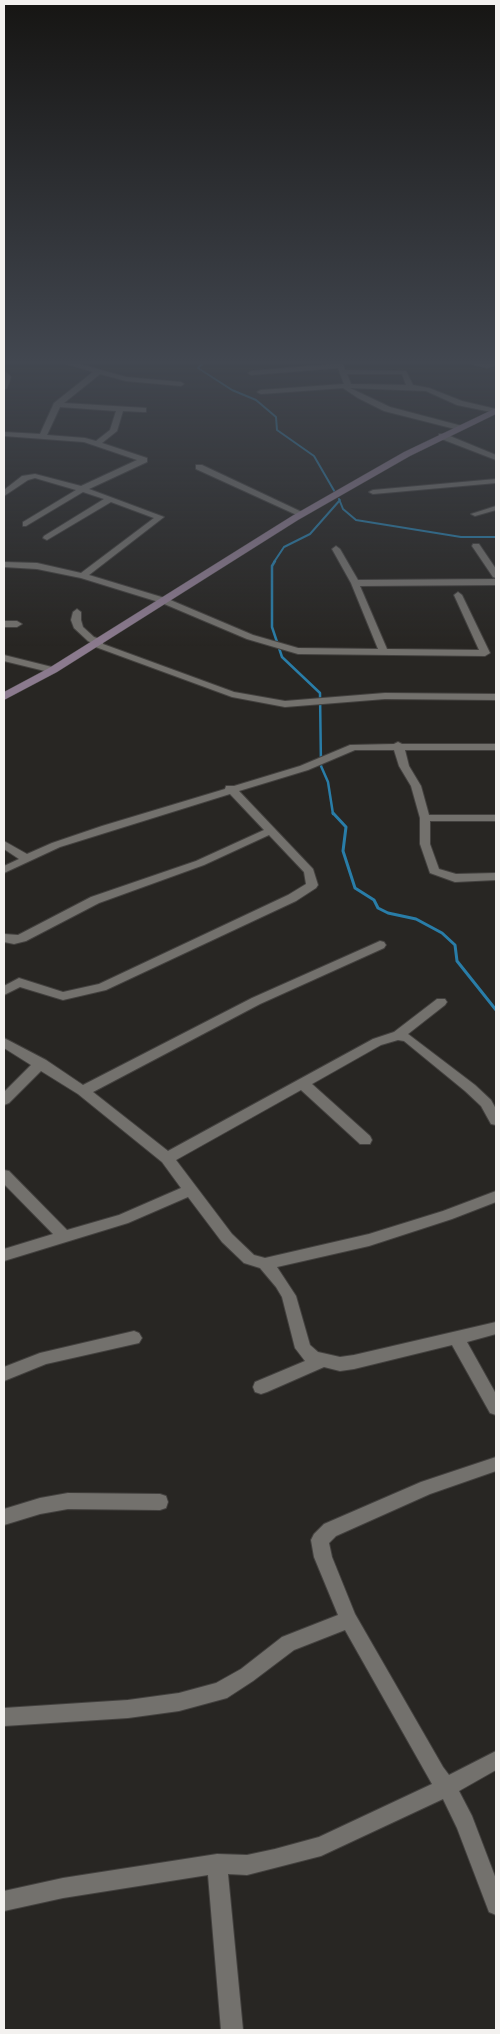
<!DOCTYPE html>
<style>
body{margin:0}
#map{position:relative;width:500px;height:2034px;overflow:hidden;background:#282623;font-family:Helvetica,sans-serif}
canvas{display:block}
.frame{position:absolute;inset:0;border:5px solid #f3f1ef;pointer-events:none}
</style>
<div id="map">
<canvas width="500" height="2034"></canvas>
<div class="frame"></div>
</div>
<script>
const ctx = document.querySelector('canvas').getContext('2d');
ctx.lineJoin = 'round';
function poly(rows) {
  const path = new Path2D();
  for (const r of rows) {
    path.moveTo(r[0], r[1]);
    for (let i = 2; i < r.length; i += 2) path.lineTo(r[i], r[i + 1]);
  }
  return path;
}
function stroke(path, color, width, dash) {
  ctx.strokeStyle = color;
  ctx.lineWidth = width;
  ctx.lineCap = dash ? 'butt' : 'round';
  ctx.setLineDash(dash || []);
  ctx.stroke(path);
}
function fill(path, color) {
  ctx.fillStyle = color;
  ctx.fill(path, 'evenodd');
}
const streamFar2 = poly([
 [204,362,198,368,232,390,256,400,276,417,277,430,314,456,336,494],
 [339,499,343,509,356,520,461,537,496,537],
 [274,562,284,547,310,534,340,500]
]);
const streamFar1 = poly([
 [275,561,272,566,272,627,282,657,320,693,321,766,328,782,333,814]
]);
const stream = poly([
 [333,813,346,827,343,851,355,888,374,900,378,908,388,913,416,919,442,933,455,945,457,961,496,1010]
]);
const street = poly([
 [61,362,72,362,126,377,181,382,184,384,181,386,126,381,100,374,64,403,146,408,146,412,143,412,123,411,117,431,102,443,147,458,147,462,89,489,164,517,89,575,168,599,253,635,298,648,378,649,351,583,332,549,336,546,340,549,358,580,496,579,496,585,360,586,387,649,479,650,454,595,458,592,462,595,490,653,485,656,298,654,247,639,162,603,81,578,37,569,4,567,4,562,37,563,81,573,154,518,111,502,47,540,43,538,44,536,104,499,83,492,26,526,23,526,23,522,76,490,35,478,28,480,4,496,4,490,22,476,35,474,81,486,137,460,84,442,4,436,4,432,40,434,54,403,93,372,61,362],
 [60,407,116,411,110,430,96,441,85,438,47,435,60,407],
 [336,362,342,362,345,370,406,371,413,385,429,388,462,401,496,409,496,413,457,405,426,391,350,388,390,407,462,426,463,428,459,430,384,411,358,398,343,388,261,394,257,392,261,390,344,384,338,368,251,375,248,373,251,371,336,364,336,362],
 [347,374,402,374,406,385,351,384,347,374],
 [465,362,487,364,496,362,496,365,487,368,465,362],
 [4,370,11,377,7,388,4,390,4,370],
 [439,434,445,434,496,455,496,460,439,438,439,434],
 [196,465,202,465,306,514,299,516,196,469,196,465],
 [496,479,496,483,373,494,369,492,373,490,496,479],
 [496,506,496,510,475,516,471,514,496,506],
 [473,544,479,544,496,569,496,578,493,577,472,546,473,544],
 [77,609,81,612,81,620,83,627,94,637,103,640,103,644,234,692,285,701,385,693,496,694,496,700,385,699,285,707,232,697,93,646,92,643,88,641,74,628,71,620,73,612,77,609],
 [4,621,17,621,22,624,17,627,4,627,4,621],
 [4,655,56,668,58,670,53,673,4,661,4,655],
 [398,742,402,744,496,744,496,750,405,750,409,766,421,786,429,815,496,815,496,821,430,821,430,844,439,869,456,874,496,873,496,880,455,882,430,873,420,844,420,818,411,786,399,766,394,750,355,750,308,770,239,791,313,869,318,885,316,888,296,901,106,990,63,1000,20,987,4,995,4,986,19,978,63,992,99,984,288,895,306,884,304,872,269,835,204,865,99,903,26,941,14,944,4,942,4,934,18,935,91,897,196,861,264,830,230,794,60,847,4,873,4,866,19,859,4,849,4,841,27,854,52,843,102,826,225,789,226,786,234,786,300,766,350,745,394,744,398,742],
 [380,941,384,942,386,945,384,948,260,1004,93,1092,168,1151,373,1039,394,1032,437,999,445,999,447,1002,445,1005,408,1034,475,1085,491,1100,496,1109,496,1125,491,1124,481,1106,465,1091,404,1041,398,1040,381,1045,312,1084,370,1136,372,1140,370,1144,360,1144,301,1090,176,1160,232,1234,254,1255,265,1258,369,1234,443,1211,496,1191,496,1202,452,1219,369,1246,277,1267,296,1296,310,1345,318,1352,340,1357,354,1355,496,1322,496,1334,467,1342,496,1394,496,1415,490,1413,452,1345,354,1369,340,1371,324,1367,267,1392,261,1394,255,1392,253,1387,255,1382,305,1361,295,1348,282,1297,276,1287,260,1268,244,1263,222,1242,188,1197,128,1223,4,1261,4,1249,53,1234,4,1184,4,1170,9,1171,67,1230,119,1215,181,1188,162,1162,78,1094,41,1071,9,1103,4,1105,4,1092,31,1065,4,1048,4,1038,46,1060,83,1085,252,998,380,941],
 [134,1331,139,1333,142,1338,139,1343,46,1364,4,1381,4,1367,40,1353,134,1331],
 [496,1457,496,1471,430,1494,336,1536,329,1543,332,1557,355,1614,443,1767,449,1775,496,1751,496,1770,459,1791,472,1816,496,1879,496,1915,489,1912,457,1828,443,1799,321,1856,247,1875,228,1874,243,2030,221,2030,208,1875,63,1898,4,1911,4,1891,63,1878,217,1854,247,1855,275,1849,319,1837,432,1784,345,1630,294,1650,253,1681,227,1698,179,1711,128,1718,4,1726,4,1708,128,1700,179,1693,216,1683,241,1669,282,1637,338,1615,314,1557,311,1540,314,1534,324,1524,421,1482,496,1457],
 [68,1493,160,1494,166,1496,168,1502,166,1508,160,1510,68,1509,40,1514,4,1525,4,1509,40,1498,68,1493]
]);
const secondary = poly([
 [496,408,496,414,410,456,298,520,57,672,4,700,4,692,49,668,292,516,404,452,496,408]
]);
stroke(streamFar2, '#297da8', 2);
stroke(streamFar1, '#297da8', 2.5);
stroke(stream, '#297da8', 3);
stroke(street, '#43413f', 2);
stroke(secondary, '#43413f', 1);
fill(street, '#73716d');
fill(secondary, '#8b7a8e');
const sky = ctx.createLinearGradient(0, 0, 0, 647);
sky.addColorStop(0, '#161513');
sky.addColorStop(0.56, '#424750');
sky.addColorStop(1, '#42475000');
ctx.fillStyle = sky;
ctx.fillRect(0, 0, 500, 647);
</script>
